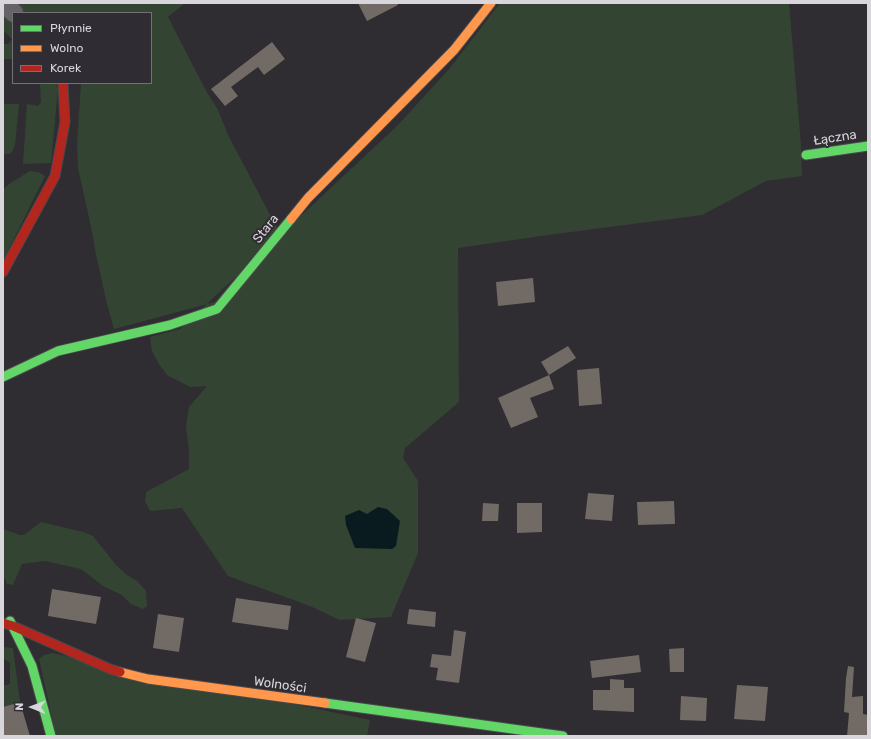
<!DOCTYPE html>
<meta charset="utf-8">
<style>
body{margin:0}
#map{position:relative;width:871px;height:739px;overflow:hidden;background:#2f2d32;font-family:Rubik,sans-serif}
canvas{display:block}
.frame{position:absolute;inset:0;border:4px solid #d8d6db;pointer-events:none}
.legend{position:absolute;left:12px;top:12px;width:140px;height:72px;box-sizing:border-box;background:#2f2c33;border:1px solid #737076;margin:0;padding:5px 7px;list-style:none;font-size:12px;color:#d8d6db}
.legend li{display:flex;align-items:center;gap:8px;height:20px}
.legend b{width:20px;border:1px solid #737076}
.north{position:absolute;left:12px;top:687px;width:40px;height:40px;-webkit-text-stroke:3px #2f2c33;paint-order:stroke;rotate:271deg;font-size:11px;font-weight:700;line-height:16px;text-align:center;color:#d8d6db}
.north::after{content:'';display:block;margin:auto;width:14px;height:18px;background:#d8d6db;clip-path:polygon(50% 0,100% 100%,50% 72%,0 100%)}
</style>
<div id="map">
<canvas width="871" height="739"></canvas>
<div class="frame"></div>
<ul class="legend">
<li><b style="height:5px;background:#63d668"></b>Płynnie</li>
<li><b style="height:5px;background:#ff974d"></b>Wolno</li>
<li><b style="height:5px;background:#b3261e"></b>Korek</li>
</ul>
<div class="north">N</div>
</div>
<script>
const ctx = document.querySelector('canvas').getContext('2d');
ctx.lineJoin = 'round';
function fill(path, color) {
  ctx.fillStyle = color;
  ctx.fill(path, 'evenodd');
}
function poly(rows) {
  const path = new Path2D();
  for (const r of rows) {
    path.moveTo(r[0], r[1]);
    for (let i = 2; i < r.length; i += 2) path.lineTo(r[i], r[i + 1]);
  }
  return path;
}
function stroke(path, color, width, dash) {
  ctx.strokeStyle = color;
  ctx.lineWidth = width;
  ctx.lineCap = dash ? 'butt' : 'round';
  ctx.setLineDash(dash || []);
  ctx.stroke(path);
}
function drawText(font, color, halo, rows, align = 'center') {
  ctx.font = font + ' Rubik,sans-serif';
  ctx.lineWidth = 4;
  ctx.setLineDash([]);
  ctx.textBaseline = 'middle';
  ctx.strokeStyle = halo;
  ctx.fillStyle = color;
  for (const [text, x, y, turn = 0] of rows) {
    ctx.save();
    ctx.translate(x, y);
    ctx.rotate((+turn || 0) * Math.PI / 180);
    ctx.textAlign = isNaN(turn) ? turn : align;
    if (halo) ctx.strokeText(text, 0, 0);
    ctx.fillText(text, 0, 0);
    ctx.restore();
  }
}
const green = poly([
 [13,3,185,3,168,17,205,89,218,110,228,135,277,228,215,302,114,329,106,300,95,250,93,236,78,168,77,144,81,83,151,83,151,13,26,13],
 [500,3,789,3,801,145,802,176,766,181,702,215,548,235,458,248,459,402,405,448,403,458,418,481,418,553,391,617,340,620,310,606,228,576,182,508,150,511,145,501,146,492,189,469,189,451,186,426,189,407,207,386,190,387,167,375,159,364,152,351,150,337,180,329,398,125,450,68],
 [3,13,13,22,13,59,3,59,3,44,8,44,11,41,12,39,3,30],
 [40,83,56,83,58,89,51,163,23,164,27,104,38,106,41,102],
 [3,104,19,104,15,145,12,152,9,154,3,154],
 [30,171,38,172,45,176,3,261,3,189,9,184],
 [41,522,83,532,93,536,116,565,127,575,137,581,146,591,147,606,143,609,131,604,122,595,103,586,81,569,45,561,22,564,13,585,7,584,3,575,3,529,20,535,24,535],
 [3,647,13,648,20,702,3,707,3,686,10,684,10,663,3,658],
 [52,653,370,720,367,736,56,736,39,659,44,655]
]);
const water = poly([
 [378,507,387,509,400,521,396,546,392,549,355,548,346,525,345,516,359,510,367,514]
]);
const building = poly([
 [358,3,397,3,398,5,367,21],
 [272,42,285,59,264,75,258,67,231,87,238,96,225,106,211,89],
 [533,278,535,302,498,306,496,282],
 [568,346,576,358,549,375,541,362],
 [599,368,602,404,579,406,577,370],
 [549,375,554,389,530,398,538,417,511,428,498,398],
 [588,493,614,495,612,521,585,519],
 [674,501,675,524,638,525,637,502],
 [483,503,499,504,498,521,482,521],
 [517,503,542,503,542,532,517,533],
 [52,589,101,597,96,624,48,616],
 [236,598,291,606,288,630,232,622],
 [409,609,436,612,435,627,407,624],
 [158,614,184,618,179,652,153,648],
 [356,618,376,623,365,662,346,657],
 [454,630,466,632,459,683,436,680,438,668,430,667,432,654,451,656],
 [684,648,684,672,670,672,669,649],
 [639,655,641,672,592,678,590,661],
 [848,666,854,667,852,697,863,696,863,714,868,715,868,736,847,736,849,713,844,712,846,678],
 [610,679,624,680,624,688,634,688,634,712,593,710,593,690,610,690],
 [737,685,768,687,765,721,734,719],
 [681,696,707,698,706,721,680,720],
 [20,702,30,736,3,736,3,707]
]);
const street = poly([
 [3,3,14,13]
]);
const fast = poly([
 [806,155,868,146],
 [3,377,58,351,170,325,217,309,291,219],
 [10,621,32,666,51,736],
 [325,703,563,736]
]);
const slow = poly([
 [291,219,308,198,454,50,491,3],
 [120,672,148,679,325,703]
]);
const jam = poly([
 [3,272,55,176,65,122,63,83],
 [3,623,13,626,110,669,120,672]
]);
const streetNames = [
 ["Łączna",835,138,-9],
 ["Stara",266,229,-51],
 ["Wolności",280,685,8]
];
fill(green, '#344433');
fill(water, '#091b1e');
fill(building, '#726a65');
stroke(street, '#4a484c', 20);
stroke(fast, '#4a484c', 11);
stroke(slow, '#4a484c', 11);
stroke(jam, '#4a484c', 11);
stroke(street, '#656367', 18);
stroke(fast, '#63d668', 9);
stroke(slow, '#ff974d', 9);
stroke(jam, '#b3261e', 9);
drawText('13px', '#d8d6db', '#2f2c33', streetNames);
</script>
